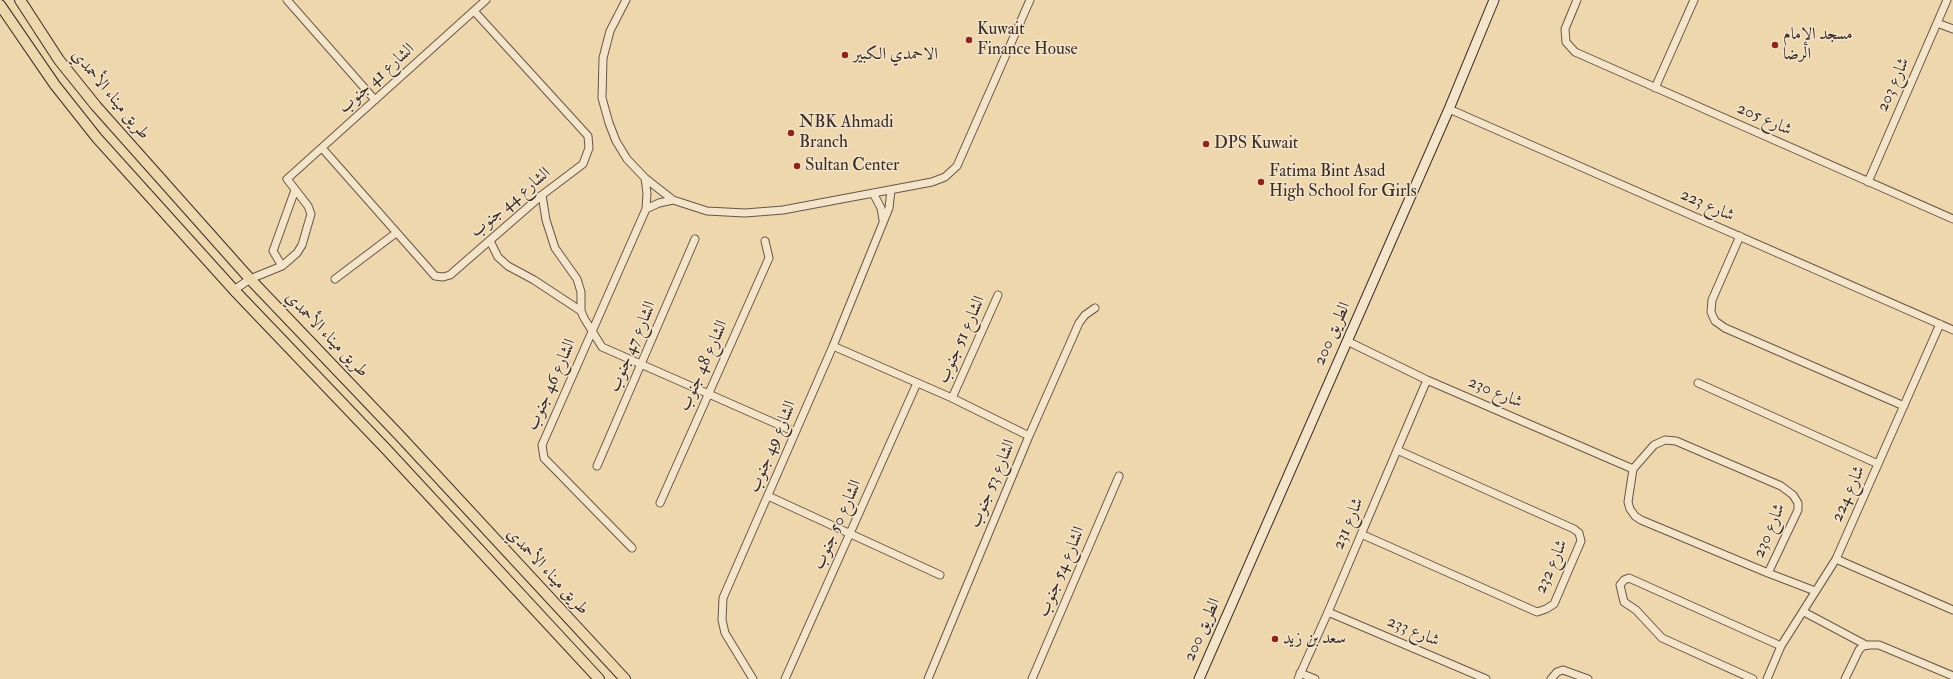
<!DOCTYPE html>
<meta charset="utf-8">
<style>
body{margin:0}
canvas{display:block;background:#eed6ad}
</style>
<canvas width="1953" height="679"></canvas>
<script>
const ctx = document.querySelector('canvas').getContext('2d');
ctx.lineJoin = 'round';
function poly(rows) {
  const path = new Path2D();
  for (const r of rows) {
    path.moveTo(r[0], r[1]);
    for (let i = 2; i < r.length; i += 2) path.lineTo(r[i], r[i + 1]);
  }
  return path;
}
function stroke(path, color, width, dash) {
  ctx.strokeStyle = color;
  ctx.lineWidth = width;
  ctx.lineCap = dash ? 'butt' : 'round';
  ctx.setLineDash(dash || []);
  ctx.stroke(path);
}
function drawText(font, color, halo, rows, align = 'center') {
  ctx.font = font + ' "IM FELL Double Pica",Amiri,serif';
  ctx.lineWidth = 3;
  ctx.setLineDash([]);
  ctx.textBaseline = 'middle';
  ctx.strokeStyle = halo;
  ctx.fillStyle = color;
  for (const [text, x, y, turn = 0] of rows) {
    ctx.save();
    ctx.translate(x, y);
    ctx.rotate((+turn || 0) * Math.PI / 180);
    ctx.textAlign = isNaN(turn) ? turn : align;
    if (halo) ctx.strokeText(text, 0, 0);
    ctx.fillText(text, 0, 0);
    ctx.restore();
  }
}
const street = poly([
 [287,0,375,100],
 [626,0,610,31,603,58,602,98,609,123,616,141,627,159,645,178,673,200,707,211,745,213,783,210,932,182,945,177,957,166,1030,0],
 [1577,0,1565,29,1566,42,1575,52,1953,219],
 [1937,23,1953,29],
 [1655,88,1694,0],
 [1449,109,1953,330],
 [322,148,435,276,443,277,450,275,542,195,583,164,589,148,588,136,474,11],
 [1868,182,1947,0],
 [873,193,881,208,883,220],
 [542,195,546,220,555,248,577,279,581,292,581,311,584,318,602,347,795,432],
 [646,209,659,203,673,200],
 [1740,236,1712,300,1711,312,1715,321,1725,328,1904,406],
 [490,241,498,257,508,266,534,280,581,311],
 [282,266,273,251,295,190],
 [335,279,396,233],
 [234,290,250,279,282,266,297,253,302,245,311,214,308,206,287,179,486,0],
 [1347,341,1427,380,1633,469],
 [833,346,952,398,1029,436],
 [1698,383,1878,464],
 [952,398,998,295],
 [597,466,695,239],
 [768,496,940,575],
 [660,503,769,258,765,241],
 [1361,534,1537,612,1546,609,1554,604,1581,541,1579,533,1574,529,1397,450],
 [632,548,544,458,542,445,646,209,647,193,645,178],
 [1836,559,1953,610],
 [1768,573,1798,510,1798,503,1793,495,1781,486,1676,441,1665,440,1654,445,1633,469,1628,502,1630,509,1635,516,1641,520,1768,573,1815,591],
 [1328,612,1486,679],
 [1804,612,1866,645],
 [1300,673,1315,679],
 [753,679,725,633,722,620,723,598,833,346,889,208,891,190],
 [785,679,917,383],
 [928,679,1029,436,1079,323,1085,315,1095,308],
 [1032,679,1119,476],
 [1298,679,1328,612,1427,380],
 [1551,679,1557,672,1563,670,1588,679],
 [1753,679,1662,638,1636,610,1624,602,1620,585,1624,580,1629,578,1781,646],
 [1767,679,1781,646,1836,559,1940,324],
 [1845,679,1859,650,1863,646,1870,645,1879,645,1953,676]
]);
const secondary = poly([
 [1199,679,1449,109,1494,0]
]);
const primary = poly([
 [20,0,59,60,96,106,250,279,399,435,625,679],
 [0,5,55,85,97,138,234,290,386,449,599,679]
]);
const markers = [
 [969,40,4,"#8f2418"],
 [1775,45,4,"#8f2418"],
 [845,55,4,"#8f2418"],
 [791,133,4,"#8f2418"],
 [1206,144,4,"#8f2418"],
 [797,166,4,"#8f2418"],
 [1261,182,4,"#8f2418"],
 [1275,639,4,"#8f2418"]
];
const poiNames = [
 ["Kuwait",977,30],
 ["Finance House",977,50],
 ["مسجد الإمام",1783,35],
 ["الرضا",1783,55],
 ["الاحمدي الكبير",853,55],
 ["NBK Ahmadi",799,123],
 ["Branch",799,143],
 ["DPS Kuwait",1214,144],
 ["Sultan Center",805,166],
 ["Fatima Bint Asad",1269,172],
 ["High School for Girls",1269,192],
 ["سعد بن زيد",1283,639]
];
const streetNames = [
 ["الشارع 41 جنوب",377,79,-42],
 ["شارع 203",1894,85,-66],
 ["طريق ميناء الأحمدي",110,95,50],
 ["شارع 205",1764,120,24],
 ["الشارع 44 جنوب",511,203,-40],
 ["شارع 223",1707,206,24],
 ["الطريق 200",1333,334,-66],
 ["طريق ميناء الأحمدي",326,335,46],
 ["الشارع 51 جنوب",962,340,-66],
 ["الشارع 47 جنوب",633,347,-67],
 ["الشارع 48 جنوب",704,366,-66],
 ["الشارع 46 جنوب",552,385,-66],
 ["شارع 230",1495,393,23],
 ["الشارع 49 جنوب",773,447,-67],
 ["الشارع 53 جنوب",993,484,-67],
 ["شارع 224",1849,494,-66],
 ["شارع 231",1349,524,-67],
 ["الشارع 50 جنوب",838,525,-66],
 ["شارع 230",1770,531,-67],
 ["شارع 232",1552,567,-66],
 ["طريق ميناء الأحمدي",547,572,47],
 ["الشارع 54 جنوب",1062,572,-67],
 ["الطريق 200",1203,630,-66],
 ["شارع 233",1413,632,23]
];
stroke(street, '#675648', 9);
stroke(secondary, '#3a2c26', 11);
stroke(primary, '#3a2c26', 12);
stroke(street, '#f4e4ca', 7);
stroke(secondary, '#f4e4ca', 9);
stroke(primary, '#eed6ad', 10);
for (const [x, y, r, color] of markers) {
  const dot = new Path2D();
  dot.arc(x, y, r, 0, 2 * Math.PI);
  ctx.fillStyle = color;
  ctx.fill(dot);
  stroke(dot, '#f4e4ca', 1.5);
}
drawText('17px', '#3a2c26', '#f4e4ca', poiNames, 'left');
drawText('17px', '#3a2c26', '#f4e4ca', streetNames);
</script>
